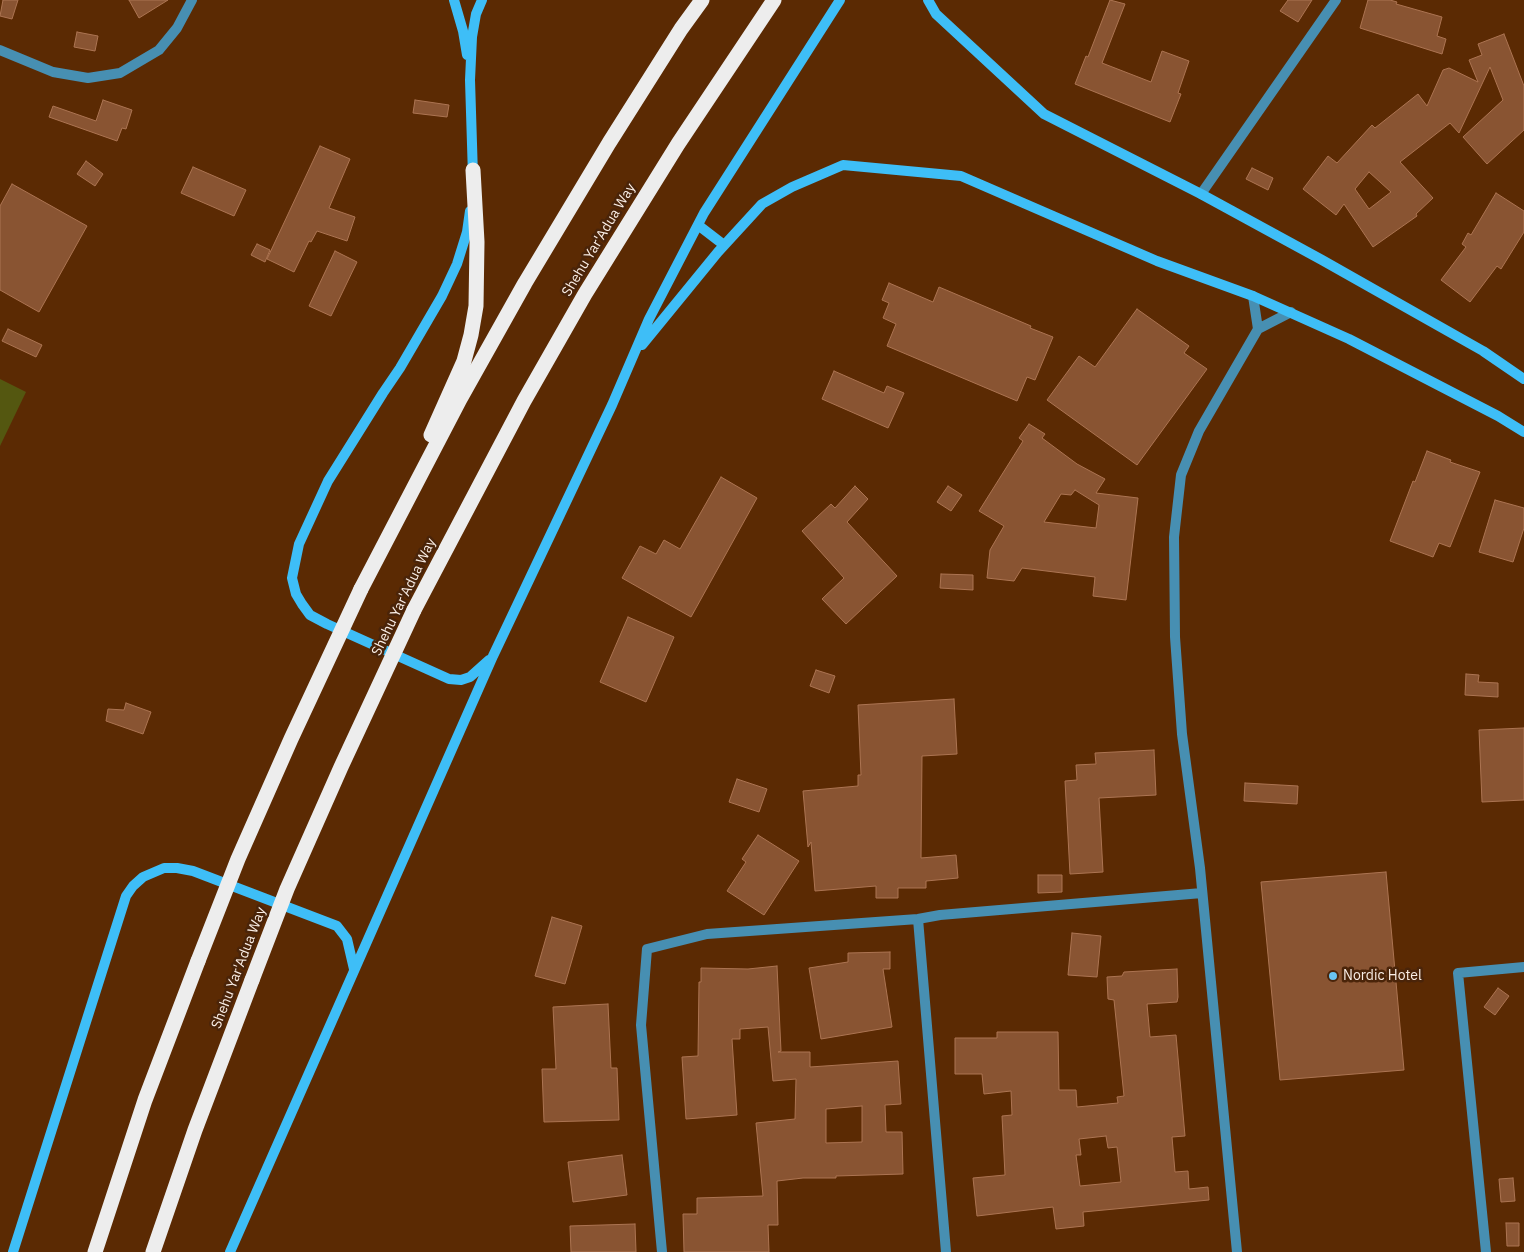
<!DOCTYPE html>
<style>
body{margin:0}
canvas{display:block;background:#5b2a03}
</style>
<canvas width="1524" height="1252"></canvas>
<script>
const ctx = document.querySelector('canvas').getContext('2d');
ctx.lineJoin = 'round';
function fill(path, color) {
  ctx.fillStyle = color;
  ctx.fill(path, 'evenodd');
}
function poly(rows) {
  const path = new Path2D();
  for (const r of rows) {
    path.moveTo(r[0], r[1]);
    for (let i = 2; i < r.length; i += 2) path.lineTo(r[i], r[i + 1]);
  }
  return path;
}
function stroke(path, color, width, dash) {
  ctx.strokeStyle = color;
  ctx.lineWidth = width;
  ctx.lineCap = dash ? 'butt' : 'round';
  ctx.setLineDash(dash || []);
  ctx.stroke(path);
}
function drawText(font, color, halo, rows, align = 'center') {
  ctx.font = font + ' "IBM Plex Sans",sans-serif';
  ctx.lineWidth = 5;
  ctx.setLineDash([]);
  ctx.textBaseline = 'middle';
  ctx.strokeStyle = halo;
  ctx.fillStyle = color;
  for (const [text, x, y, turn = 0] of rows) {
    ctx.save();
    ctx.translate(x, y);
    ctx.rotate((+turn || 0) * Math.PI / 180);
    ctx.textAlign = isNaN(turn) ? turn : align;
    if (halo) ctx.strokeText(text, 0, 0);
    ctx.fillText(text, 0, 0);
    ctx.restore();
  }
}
const green = poly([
 [0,379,26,392,0,446]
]);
const building = poly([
 [3,0,18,0,12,19,0,16,3,0],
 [129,0,168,0,139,18,129,0],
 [1110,0,1125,4,1102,63,1151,82,1162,51,1189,61,1178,93,1181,94,1170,122,1075,84,1086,56,1088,57,1110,0],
 [1288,0,1312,0,1298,22,1280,11,1288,0],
 [1368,0,1390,0,1397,2,1396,4,1442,17,1437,36,1446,39,1442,54,1360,28,1368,0],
 [77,32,98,36,95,51,74,47,77,32],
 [1504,34,1524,86,1524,130,1487,164,1463,137,1503,100,1490,67,1459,133,1450,123,1400,162,1433,198,1416,214,1417,216,1373,247,1344,204,1336,215,1303,189,1328,156,1337,163,1372,125,1375,128,1418,94,1427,106,1443,70,1449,68,1478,82,1469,60,1482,55,1478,44,1504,34],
 [1369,172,1391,192,1369,209,1355,189,1369,172],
 [103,100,132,110,126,129,122,128,117,141,49,117,53,106,96,121,103,100],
 [415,100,449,105,447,117,413,113,415,100],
 [320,146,350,159,329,208,355,217,347,241,317,231,311,242,309,241,294,272,267,259,320,146],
 [86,161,103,174,95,186,77,174,86,161],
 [193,167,246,190,234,216,181,193,193,167],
 [1252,168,1273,178,1268,190,1246,179,1252,168],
 [12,184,87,226,39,312,0,290,0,206,12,184],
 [1496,193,1524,211,1524,232,1501,269,1497,266,1470,302,1441,280,1466,247,1462,244,1468,233,1471,235,1496,193],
 [257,244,270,250,265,262,251,255,257,244],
 [335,251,357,262,331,316,309,306,335,251],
 [889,283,933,302,939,287,1031,326,1030,328,1053,337,1035,380,1027,377,1017,401,887,346,896,324,883,318,889,303,882,300,889,283],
 [1137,309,1189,346,1184,353,1207,369,1137,465,1047,400,1079,356,1095,367,1137,309],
 [8,329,42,345,36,357,2,341,8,329],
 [834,371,884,393,887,386,904,393,888,428,822,399,834,371],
 [1029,424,1045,434,1042,438,1077,464,1105,479,1096,493,1138,498,1126,600,1093,596,1095,577,1022,568,1014,581,987,578,990,550,1004,526,979,511,1023,441,1019,438,1029,424],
 [1075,490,1099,505,1096,528,1044,522,1061,494,1071,495,1075,490],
 [1427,451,1451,460,1450,462,1480,472,1450,547,1439,543,1433,557,1390,541,1413,481,1415,482,1427,451],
 [721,477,757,498,691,617,622,578,640,546,656,554,664,540,680,549,721,477],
 [855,486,868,499,847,522,897,576,846,624,822,599,844,578,802,531,831,504,835,508,855,486],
 [948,486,962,495,951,511,937,502,948,486],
 [1495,500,1524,508,1524,528,1513,562,1479,552,1495,500],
 [941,574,973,575,973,590,940,588,941,574],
 [628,617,674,637,646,702,600,682,628,617],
 [816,670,835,676,829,693,810,686,816,670],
 [1466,674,1479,675,1478,682,1498,683,1498,697,1465,695,1466,674],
 [954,699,957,754,922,756,921,858,956,855,958,878,926,881,926,888,898,888,898,898,876,898,876,886,815,891,811,842,808,847,803,791,858,786,858,775,861,775,858,705,954,699],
 [126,703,151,712,143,734,106,721,108,709,124,710,126,703],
 [1524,728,1524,800,1482,802,1479,730,1524,728],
 [1154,750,1156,795,1099,798,1103,872,1070,874,1065,781,1077,780,1076,765,1096,764,1095,753,1154,750],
 [737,779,767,789,759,812,729,802,737,779],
 [1245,783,1298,786,1297,804,1244,801,1245,783],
 [758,835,799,861,764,915,727,891,746,862,742,859,758,835],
 [1386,872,1404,1070,1280,1080,1261,882,1386,872],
 [1038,875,1062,875,1062,892,1038,893,1038,875],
 [552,917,582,926,565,984,535,976,552,917],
 [1072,933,1101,936,1097,977,1068,975,1072,933],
 [890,952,890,969,883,969,892,1027,821,1039,809,968,848,962,848,953,890,952],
 [777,966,781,1051,778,1052,810,1052,810,1067,898,1061,901,1104,885,1105,886,1132,902,1132,903,1174,836,1176,836,1178,803,1178,777,1181,778,1225,768,1225,769,1252,684,1252,683,1214,697,1214,697,1198,763,1196,756,1123,795,1119,796,1079,773,1081,768,1027,740,1029,740,1039,732,1039,737,1115,686,1119,682,1057,698,1056,699,982,701,982,701,968,748,969,777,966],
 [862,1106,862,1142,826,1143,826,1109,862,1106],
 [1177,969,1178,997,1177,1002,1147,1004,1150,1037,1176,1035,1185,1136,1172,1137,1175,1172,1188,1171,1189,1189,1208,1187,1209,1200,1083,1212,1084,1226,1056,1229,1053,1207,977,1216,973,1178,1005,1175,1002,1116,1012,1115,1011,1091,984,1094,982,1074,955,1074,955,1038,997,1038,997,1032,1058,1032,1059,1090,1076,1090,1077,1107,1118,1103,1117,1097,1124,1096,1114,1000,1108,999,1107,977,1122,976,1124,972,1177,969],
 [1106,1136,1108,1148,1117,1147,1121,1182,1080,1186,1076,1155,1081,1155,1079,1139,1106,1136],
 [1498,988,1509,996,1495,1015,1484,1007,1498,988],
 [608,1004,611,1068,617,1068,619,1120,544,1122,542,1069,556,1069,553,1007,608,1004],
 [622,1155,627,1195,573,1202,568,1162,622,1155],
 [1513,1178,1515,1201,1501,1202,1499,1179,1513,1178],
 [1506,1223,1519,1223,1519,1246,1507,1246,1506,1223],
 [635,1224,636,1252,571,1252,570,1226,635,1224]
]);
const street = poly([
 [0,50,53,72,88,78,120,73,159,50,177,28,192,0],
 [1201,194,1336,0],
 [1253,296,1258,329],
 [918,919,946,1252],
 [662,1252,641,1025,647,949,707,934,918,919,940,915,1202,893],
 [1237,1252,1200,868,1182,734,1175,637,1174,537,1181,475,1199,431,1258,329,1291,312],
 [1486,1252,1458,973,1524,967]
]);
const secondary = poly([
 [454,0,463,31,467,55],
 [928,0,936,14,1044,114,1201,194,1322,260,1483,351,1524,379],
 [473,176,470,80,472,37,476,14,482,0],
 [470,211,467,232,457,264,442,296,400,368,383,393,328,481,299,544,292,578,296,594,302,604,310,615,327,624,449,679,461,680,470,677,489,660],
 [698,225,724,245],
 [642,345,718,252,762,204,792,187,843,165,961,176,1157,261,1253,296,1349,339,1498,416,1524,432],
 [13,1252,126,896,133,886,143,877,164,868,177,868,193,871,337,926,347,939,354,969],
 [230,1252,493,656,612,405,649,319,704,213,840,0]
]);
const highway = poly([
 [431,435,464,361,471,335,476,306,477,242,473,170],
 [361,589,460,399,525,283,609,143,681,29,702,0],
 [414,610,524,401,585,294,678,144,774,0],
 [95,1252,145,1100,198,961],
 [153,1252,195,1130,252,980]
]);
const highwayBridge = poly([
 [198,961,238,859,291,739,361,589],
 [252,980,287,889,341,767,414,610]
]);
const markers = [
 [1333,976,5,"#69c3f1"]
];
const streetNames = [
 ["Shehu Yar'Adua Way",599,240,-59],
 ["Shehu Yar'Adua Way",404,597,-64],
 ["Shehu Yar'Adua Way",239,968,-69]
];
const poiNames = [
 ["Nordic Hotel",1343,976]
];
fill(green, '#545710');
fill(building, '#895432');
stroke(building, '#ac7452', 1);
stroke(street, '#478fb2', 10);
stroke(secondary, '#3ebef7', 10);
stroke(highway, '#ededed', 15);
stroke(highwayBridge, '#ededed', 15);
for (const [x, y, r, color] of markers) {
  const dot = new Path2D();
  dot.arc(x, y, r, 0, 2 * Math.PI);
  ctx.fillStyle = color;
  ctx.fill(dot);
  stroke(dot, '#4a2409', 2);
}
drawText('14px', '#faeee6', '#4a2409', streetNames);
drawText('14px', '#faeee6', '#4a2409', poiNames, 'left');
</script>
